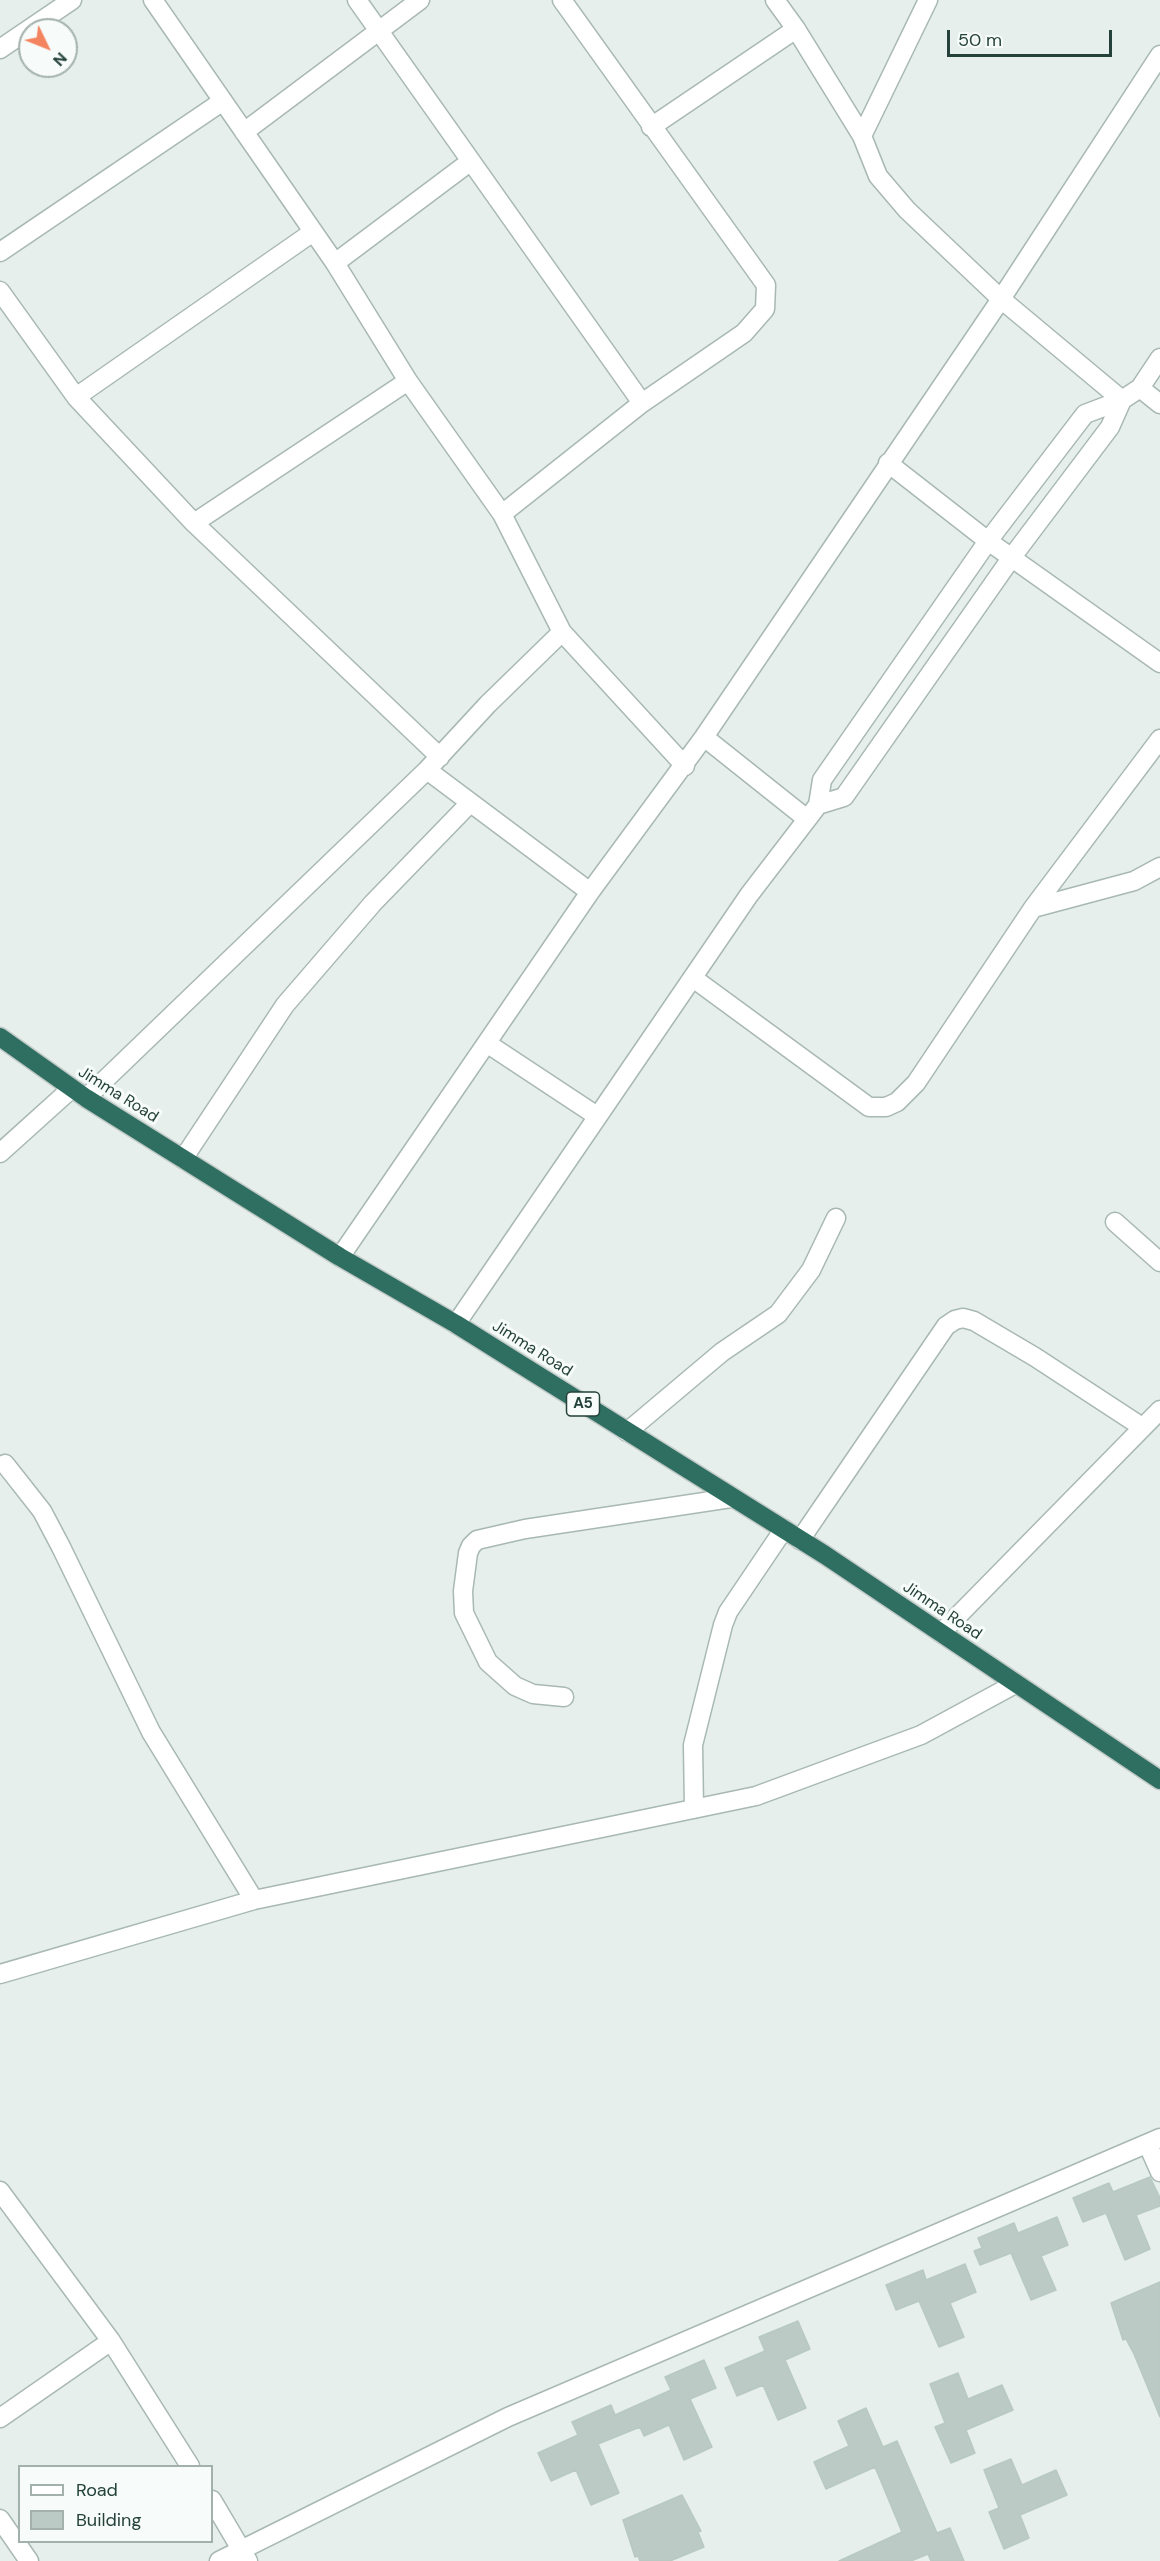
<!DOCTYPE html>
<style>
body{margin:0}
#map{position:relative;width:1160px;height:2561px;overflow:hidden;background:#e6efeb;font-family:"DM Sans",sans-serif}
canvas{display:block}
.legend{position:absolute;left:18px;top:2465px;width:195px;height:78px;box-sizing:border-box;background:#f7fbf9;border:2px solid #a3b1ad;margin:0;padding:8px 10px;list-style:none;font-size:18px;color:#24423a}
.legend li{display:flex;align-items:center;gap:12px;height:30px}
.legend b{width:30px;border:2px solid #a3b1ad}
.north{position:absolute;left:18px;top:18px;width:60px;height:60px;box-sizing:border-box;background:#f7fbf9;border:2px solid #a3b1ad;border-radius:50%;rotate:133deg;font-size:16px;font-weight:700;line-height:24px;text-align:center;color:#24423a}
.north::after{content:'';display:block;margin:auto;width:21px;height:27px;background:#f4845f;clip-path:polygon(50% 0,100% 100%,50% 72%,0 100%)}
.scale{position:absolute;left:947px;top:30px;width:165px;height:27px;box-sizing:border-box;border:3px solid #24423a;border-top:0;padding-left:8px;font-size:18px;line-height:21px;white-space:nowrap;color:#24423a;-webkit-text-stroke:4px #f7fbf9;paint-order:stroke}
</style>
<div id="map">
<canvas width="1160" height="2561"></canvas>
<ul class="legend">
<li><b style="height:8px;background:#fff"></b>Road</li>
<li><b style="height:16px;background:#bbcac4"></b>Building</li>
</ul>
<div class="north">N</div>
<div class="scale">50 m</div>
</div>
<script>
const ctx = document.querySelector('canvas').getContext('2d');
ctx.lineJoin = 'round';
function fill(path, color) {
  ctx.fillStyle = color;
  ctx.fill(path, 'evenodd');
}
function poly(rows) {
  const path = new Path2D();
  for (const r of rows) {
    path.moveTo(r[0], r[1]);
    for (let i = 2; i < r.length; i += 2) path.lineTo(r[i], r[i + 1]);
  }
  return path;
}
function stroke(path, color, width, dash) {
  ctx.strokeStyle = color;
  ctx.lineWidth = width;
  ctx.lineCap = dash ? 'butt' : 'round';
  ctx.setLineDash(dash || []);
  ctx.stroke(path);
}
function drawText(font, color, halo, rows, align = 'center') {
  ctx.font = font + ' "DM Sans",sans-serif';
  ctx.lineWidth = 6;
  ctx.setLineDash([]);
  ctx.textBaseline = 'middle';
  ctx.strokeStyle = halo;
  ctx.fillStyle = color;
  for (const [text, x, y, turn = 0] of rows) {
    ctx.save();
    ctx.translate(x, y);
    ctx.rotate((+turn || 0) * Math.PI / 180);
    ctx.textAlign = isNaN(turn) ? turn : align;
    if (halo) ctx.strokeText(text, 0, 0);
    ctx.fillText(text, 0, 0);
    ctx.restore();
  }
}
const building = poly([
 [1150,2177,1160,2198,1160,2206,1136,2215,1150,2249,1125,2260,1106,2213,1083,2222,1073,2198,1109,2183,1113,2192,1150,2177],
 [1057,2217,1068,2245,1041,2256,1056,2290,1031,2300,1011,2253,980,2265,974,2251,982,2248,978,2238,1014,2223,1018,2233,1057,2217],
 [965,2264,976,2292,950,2303,964,2337,939,2347,919,2301,896,2310,886,2285,923,2270,926,2280,965,2264],
 [1160,2282,1160,2417,1134,2354,1126,2339,1123,2340,1111,2303,1160,2282],
 [798,2321,810,2349,785,2360,806,2408,778,2420,763,2385,737,2396,725,2368,765,2351,759,2337,798,2321],
 [704,2360,716,2388,690,2399,712,2447,684,2460,669,2425,644,2436,640,2427,598,2444,619,2493,591,2505,576,2470,551,2481,538,2453,578,2435,572,2422,611,2405,615,2415,671,2390,665,2377,704,2360],
 [958,2373,968,2399,1002,2385,1013,2410,966,2430,975,2453,951,2463,935,2427,945,2423,930,2384,958,2373],
 [866,2408,883,2447,897,2441,937,2533,950,2528,964,2561,931,2561,928,2554,911,2561,839,2561,902,2532,875,2467,826,2489,814,2462,849,2446,838,2421,866,2408],
 [1011,2459,1022,2485,1056,2470,1067,2495,1020,2515,1029,2538,1004,2549,989,2512,999,2508,984,2470,1011,2459],
 [682,2495,701,2531,698,2532,704,2547,670,2561,640,2561,638,2556,635,2557,623,2520,682,2495]
]);
const minor = poly([
 [153,0,335,263,408,381,502,514,562,632,685,766],
 [357,0,642,403],
 [775,0,796,29,862,136,878,176,907,210,1001,299,1122,400,1140,388,1160,358],
 [0,49,72,0],
 [651,127,796,29],
 [244,132,420,0],
 [862,136,928,0],
 [0,252,223,101],
 [335,263,471,161],
 [0,291,76,397,194,523,440,757],
 [1140,388,1160,404],
 [76,397,313,232],
 [1122,400,1110,427,1012,557,844,797,818,805,822,780,988,541,1085,414,1122,400],
 [888,463,988,541,1160,663],
 [502,514,642,403,744,333,765,309,766,285,562,0],
 [194,523,408,381],
 [704,737,807,819],
 [427,770,590,892],
 [1033,908,1134,881,1160,867],
 [693,978,869,1107,886,1107,897,1102,916,1083,1033,908,1160,739],
 [488,1044,597,1116],
 [86,1098,427,770,488,704,562,632],
 [0,1153,71,1089],
 [183,1159,285,1005,373,903,470,803],
 [1115,1222,1160,1262],
 [340,1257,590,892,704,737,1001,299,1160,55],
 [456,1324,749,895,818,805],
 [627,1432,722,1352,778,1314,811,1270,836,1218],
 [5,1464,42,1511,61,1547,151,1732,254,1900],
 [800,1540,946,1326,955,1320,963,1318,974,1321,1035,1357,1142,1427],
 [941,1633,1160,1410],
 [564,1697,533,1694,515,1686,488,1662,464,1613,463,1591,468,1553,471,1546,477,1540,525,1529,731,1498],
 [694,1809,693,1745,723,1625,728,1612,784,1529],
 [0,1974,254,1900,756,1796,921,1735,1015,1684],
 [1148,2145,1160,2172],
 [0,2191,111,2341,190,2466],
 [0,2418,111,2341],
 [212,2500,248,2561],
 [0,2519,29,2561],
 [219,2561,508,2417,1160,2138]
]);
const highway = poly([
 [0,1037,86,1098,340,1257,456,1324,825,1555,1160,1780]
]);
const shields = [
 [583,1404,33]
];
const shieldNames = [
 ["A5",583,1404]
];
const streetNames = [
 ["Jimma Road",118,1095,32],
 ["Jimma Road",532,1349,32],
 ["Jimma Road",942,1611,34]
];
fill(building, '#bbcac4');
stroke(building, '#b8c9c2', 1.5);
stroke(minor, '#a8b8b2', 21);
stroke(highway, '#c2cac8', 21);
stroke(minor, '#fff', 18);
stroke(highway, '#2f6f62', 18);
for (const [x, y, w] of shields) {
  const box = new Path2D();
  box.roundRect(x - w / 2, y - 12, w, 24, 4.5);
  ctx.fillStyle = '#f7fbf9';
  ctx.fill(box);
  stroke(box, '#24423a', 1.5);
}
drawText('bold 15px', '#24423a', null, shieldNames);
drawText('16px', '#24423a', '#f7fbf9', streetNames);
</script>
